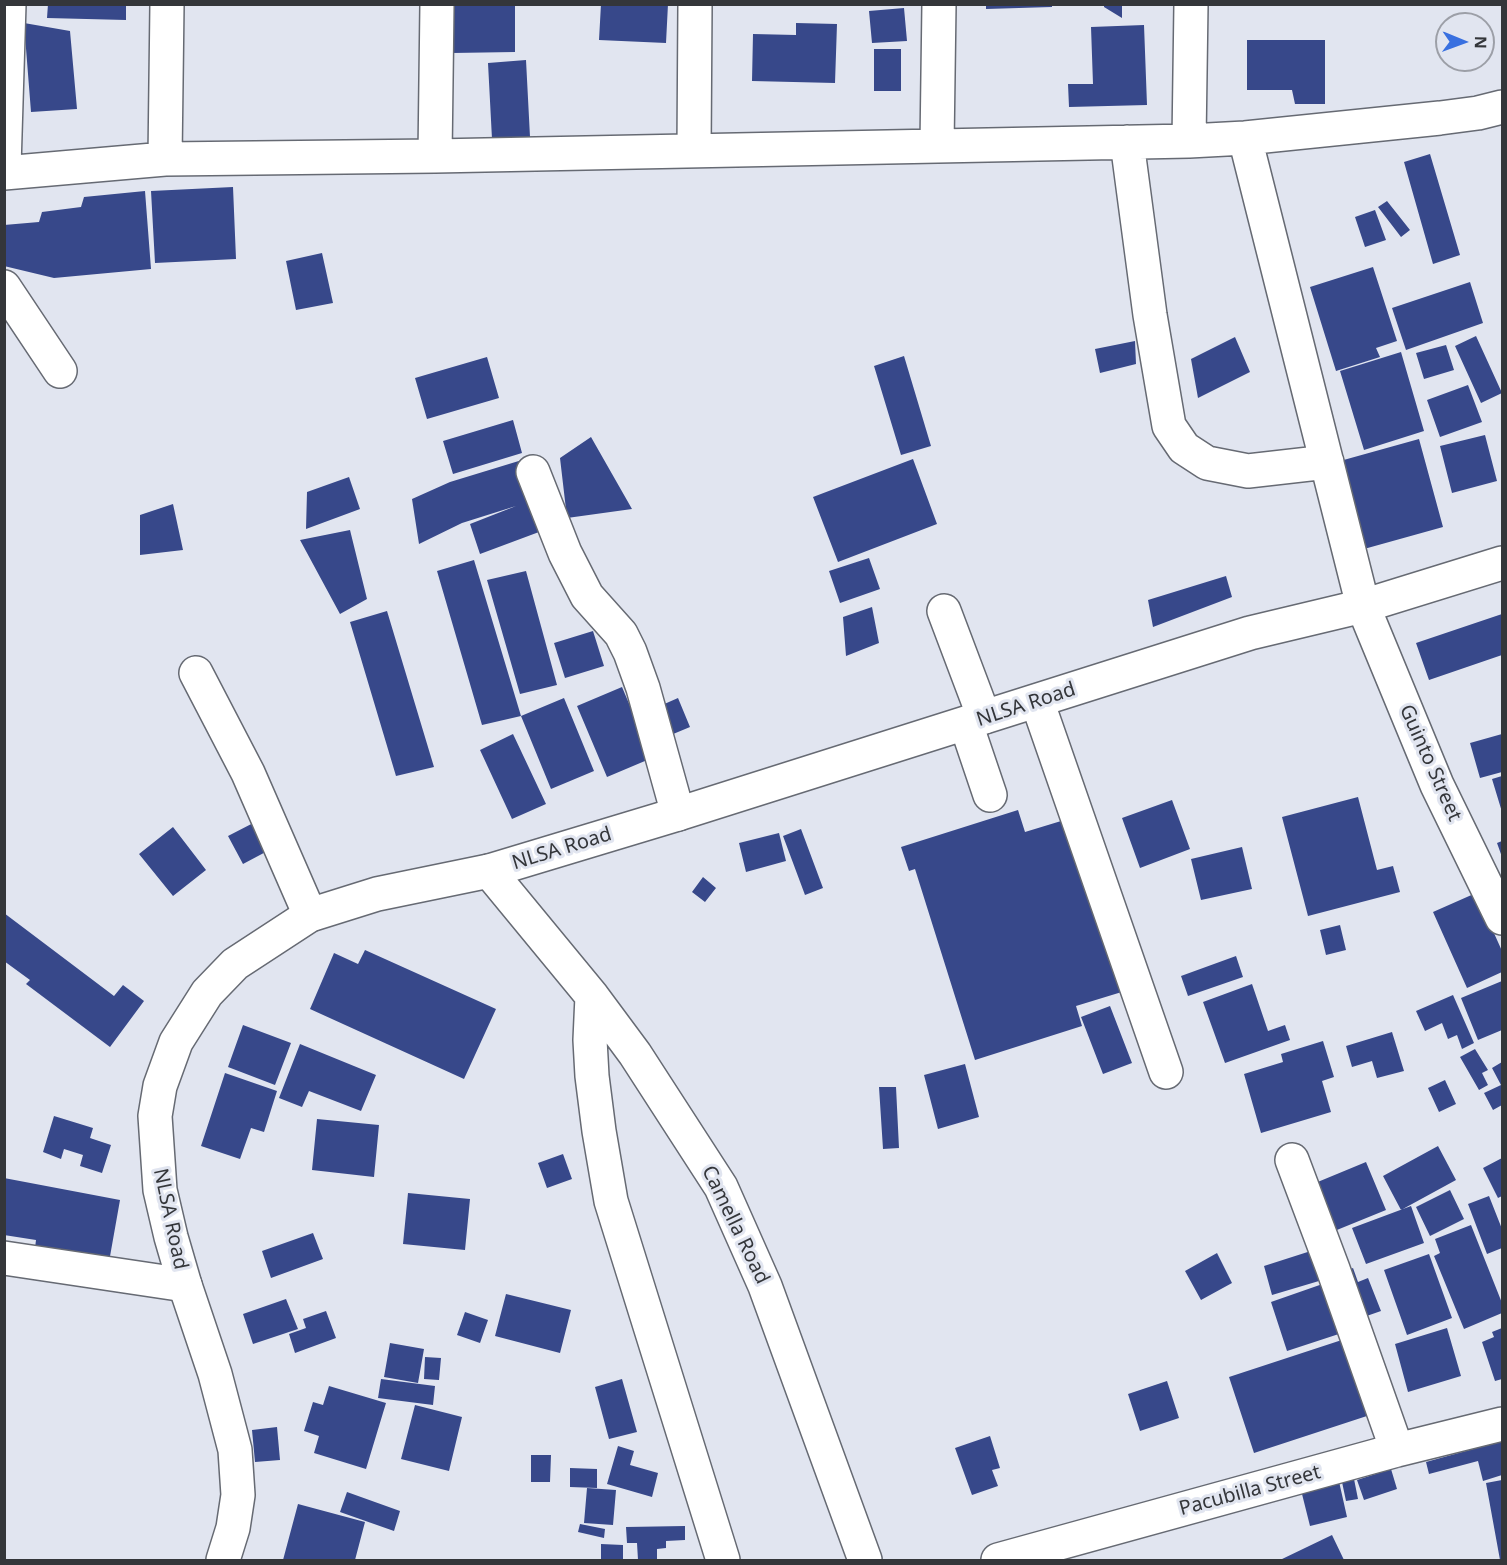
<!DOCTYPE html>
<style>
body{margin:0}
#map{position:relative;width:1507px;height:1565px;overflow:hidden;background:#e1e5f0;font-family:"Noto Sans",sans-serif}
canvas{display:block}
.frame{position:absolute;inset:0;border:6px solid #34363a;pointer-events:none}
.north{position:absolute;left:1435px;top:12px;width:60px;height:60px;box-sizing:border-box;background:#e1e5f0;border:2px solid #9c9fa7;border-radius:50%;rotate:91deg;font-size:16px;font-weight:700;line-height:24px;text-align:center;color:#34363a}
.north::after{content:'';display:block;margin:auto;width:21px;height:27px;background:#3970e0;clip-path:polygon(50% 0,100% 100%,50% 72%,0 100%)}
</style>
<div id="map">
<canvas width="1507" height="1565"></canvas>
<div class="frame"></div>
<div class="north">N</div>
</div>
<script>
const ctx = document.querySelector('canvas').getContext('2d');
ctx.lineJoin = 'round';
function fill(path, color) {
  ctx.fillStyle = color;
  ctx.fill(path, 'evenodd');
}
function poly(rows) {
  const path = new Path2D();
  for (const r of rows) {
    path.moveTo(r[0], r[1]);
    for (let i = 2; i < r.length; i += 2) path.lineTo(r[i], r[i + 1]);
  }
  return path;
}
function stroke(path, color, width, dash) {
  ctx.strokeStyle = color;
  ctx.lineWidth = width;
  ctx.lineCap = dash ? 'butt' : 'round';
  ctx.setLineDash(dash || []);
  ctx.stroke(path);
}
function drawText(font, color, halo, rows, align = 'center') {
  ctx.font = font + ' "Noto Sans",sans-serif';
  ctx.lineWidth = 6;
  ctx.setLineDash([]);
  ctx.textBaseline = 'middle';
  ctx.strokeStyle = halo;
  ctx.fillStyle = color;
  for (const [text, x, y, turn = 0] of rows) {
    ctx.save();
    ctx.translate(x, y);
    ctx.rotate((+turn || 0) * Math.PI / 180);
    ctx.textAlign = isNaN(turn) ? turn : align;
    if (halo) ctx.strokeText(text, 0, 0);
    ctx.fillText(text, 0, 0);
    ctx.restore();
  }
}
const building = poly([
 [48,4,126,4,126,20,47,18],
 [451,4,515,4,515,52,452,53],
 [601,4,668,4,666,43,599,40],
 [986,4,1052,4,1052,7,986,9],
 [1104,4,1122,4,1122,18,1104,7],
 [904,8,907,41,872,43,869,11],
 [24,23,70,31,77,109,31,112],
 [796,23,837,24,835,83,752,81,753,34,796,35],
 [1144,25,1147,105,1069,107,1068,84,1093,84,1091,27],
 [1247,40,1325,40,1325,104,1295,104,1292,90,1247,90],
 [874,49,901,49,901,91,874,91],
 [526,60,530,137,492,139,488,63],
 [1430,154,1460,255,1433,264,1404,162],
 [233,187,236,259,155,263,151,191],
 [145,191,151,269,54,278,4,266,4,225,39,222,42,212,81,207,84,197],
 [1387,201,1410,230,1401,237,1378,207],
 [1375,210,1386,240,1365,247,1355,217],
 [322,253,333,303,296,310,286,261],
 [1373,267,1397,341,1376,348,1380,357,1336,371,1310,287],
 [1470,282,1483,323,1406,350,1392,308],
 [1476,336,1502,393,1481,403,1455,346],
 [1235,337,1250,372,1198,398,1191,359],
 [1135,341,1136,364,1100,373,1095,349],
 [1446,345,1454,370,1424,379,1416,353],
 [1401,352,1424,431,1364,450,1340,371],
 [904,356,931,446,901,455,874,366],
 [487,357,499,398,427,419,415,378],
 [1468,385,1482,422,1440,437,1427,400],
 [513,420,522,453,453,474,443,441],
 [1485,435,1497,481,1452,493,1440,446],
 [591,437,632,509,567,518,560,458],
 [1419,439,1443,527,1364,549,1340,461],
 [913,459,937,524,838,562,813,497],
 [522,460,539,532,480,554,470,524,516,506,462,523,419,544,412,499,450,482],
 [349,477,360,509,306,529,307,492],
 [173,504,183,550,140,555,140,515],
 [350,530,367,599,340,614,300,540],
 [869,558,880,589,840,603,829,571],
 [474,560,521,716,482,725,437,571],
 [526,571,557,685,520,694,487,580],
 [1226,576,1232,597,1153,627,1148,600],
 [872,607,879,643,846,656,843,617],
 [387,611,434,767,396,776,350,622],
 [1502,614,1502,655,1429,680,1416,643],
 [593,631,604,666,565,678,554,643],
 [622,687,652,758,607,777,577,706],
 [564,698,594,771,551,789,521,716],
 [678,698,690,727,666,737,653,709],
 [513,734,546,804,512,819,480,750],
 [1502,734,1502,772,1480,778,1470,743],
 [1502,776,1502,812,1492,779],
 [1358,797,1377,870,1393,866,1400,892,1308,916,1282,817],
 [1172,800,1190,849,1140,868,1122,818],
 [1018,810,1025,832,1071,818,1125,991,1076,1006,1082,1026,975,1060,915,869,909,871,901,847],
 [261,819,275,847,243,864,228,836],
 [173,827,206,870,173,896,139,854],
 [801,829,823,888,805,895,783,836],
 [779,833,786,861,746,872,739,843],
 [1502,841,1502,857,1497,843],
 [1242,847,1252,889,1201,900,1191,859],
 [703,877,716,888,705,902,692,892],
 [1476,893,1502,951,1502,972,1467,988,1433,912],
 [4,913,114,996,123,985,144,1001,110,1047,26,984,30,980,4,961],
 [1340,925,1346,950,1326,955,1320,930],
 [365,950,496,1009,464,1079,310,1009,334,953,358,964],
 [1236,956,1243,977,1188,996,1181,976],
 [1502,981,1502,1030,1478,1040,1461,998],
 [1252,984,1268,1031,1285,1025,1290,1040,1225,1063,1203,1002],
 [1453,995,1474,1043,1462,1049,1457,1035,1448,1039,1442,1023,1425,1031,1416,1011],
 [1110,1006,1132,1063,1103,1074,1081,1017],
 [243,1025,291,1043,275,1085,228,1067],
 [1392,1032,1404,1071,1377,1078,1372,1061,1352,1067,1346,1046],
 [1323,1041,1334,1077,1322,1081,1331,1112,1261,1133,1244,1074,1283,1062,1281,1054],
 [300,1044,376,1075,361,1111,309,1091,302,1107,279,1098],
 [1475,1049,1488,1070,1482,1073,1488,1085,1479,1090,1460,1057],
 [1502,1062,1502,1105,1493,1110,1484,1093,1501,1085,1492,1068],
 [965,1064,979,1117,938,1129,924,1075],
 [225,1073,277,1091,264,1132,251,1128,240,1159,201,1146],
 [1445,1080,1456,1104,1439,1112,1428,1088],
 [879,1087,896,1087,899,1148,883,1149],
 [54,1116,93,1128,90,1138,111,1145,102,1173,80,1166,83,1155,64,1149,61,1159,43,1152],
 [317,1119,379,1125,374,1177,312,1170],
 [1438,1146,1456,1180,1401,1210,1383,1176],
 [563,1154,572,1179,547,1188,538,1163],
 [1502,1158,1502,1196,1498,1198,1483,1168],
 [1366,1162,1386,1210,1327,1234,1308,1186],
 [4,1178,120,1200,109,1262,35,1248,36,1240,4,1235],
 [1450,1190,1464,1219,1430,1236,1416,1207],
 [408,1193,470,1199,465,1250,403,1244],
 [1489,1196,1502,1229,1502,1248,1487,1254,1468,1204],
 [1411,1206,1424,1243,1366,1264,1352,1228],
 [1471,1225,1502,1303,1502,1313,1464,1329,1434,1256,1440,1253,1435,1239],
 [313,1233,323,1259,271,1278,262,1251],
 [1317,1249,1329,1278,1272,1295,1264,1266],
 [1217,1253,1232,1283,1201,1300,1185,1271],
 [1429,1254,1452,1318,1407,1335,1384,1270],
 [1353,1268,1358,1282,1368,1278,1381,1311,1358,1319,1340,1273],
 [1334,1280,1351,1330,1287,1351,1271,1302],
 [506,1294,571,1310,560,1353,495,1336],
 [286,1299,298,1329,253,1344,243,1314],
 [326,1311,336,1338,295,1353,289,1334,306,1328,303,1319],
 [465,1312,488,1320,480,1343,457,1335],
 [1447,1328,1461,1376,1408,1392,1395,1344],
 [1502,1328,1502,1379,1495,1381,1482,1342,1494,1337,1492,1332],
 [1354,1336,1373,1414,1254,1453,1229,1377],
 [390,1343,424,1349,418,1383,384,1377],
 [425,1357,441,1358,439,1380,424,1379],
 [381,1379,435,1386,433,1405,378,1398],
 [622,1379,637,1432,609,1439,595,1387],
 [1167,1381,1179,1418,1140,1431,1128,1394],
 [329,1386,386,1403,366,1469,314,1453,319,1436,304,1431,313,1402,323,1405],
 [415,1405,462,1417,449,1471,401,1459],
 [277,1427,280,1460,255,1462,252,1430],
 [990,1436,1000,1468,992,1470,998,1486,972,1495,955,1448],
 [1502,1441,1502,1475,1483,1481,1478,1461,1429,1474,1426,1462],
 [618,1446,634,1451,630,1465,658,1473,652,1497,607,1484],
 [531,1455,551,1455,550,1482,531,1482],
 [570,1468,597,1469,597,1488,570,1487],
 [1391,1469,1397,1489,1364,1500,1357,1480],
 [1338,1477,1347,1517,1310,1526,1300,1486],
 [1354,1479,1358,1499,1346,1501,1342,1482],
 [1502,1480,1502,1560,1500,1560,1486,1483],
 [587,1488,616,1490,613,1525,584,1523],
 [347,1492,400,1511,394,1531,340,1512],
 [298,1504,365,1522,355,1560,283,1560],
 [580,1524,605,1529,604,1538,578,1532],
 [685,1526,685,1540,666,1541,666,1548,657,1549,657,1559,638,1560,637,1543,627,1543,626,1527],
 [1332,1535,1344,1560,1280,1560],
 [601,1544,623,1545,623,1560,601,1560]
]);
const minor = poly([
 [1245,138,1363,606,1437,785,1502,918],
 [1189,141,1191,4],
 [1127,142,1150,315,1169,426,1184,448,1207,463,1248,471,1327,462],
 [937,145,939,4],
 [694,151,695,4],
 [435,156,437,4],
 [165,159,167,4],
 [4,167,9,4],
 [4,173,165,159,435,156,1189,141,1245,138,1440,118,1478,113,1502,107],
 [4,287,60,371],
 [533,472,565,553,587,596,621,634,630,652,643,688,678,814],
 [944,611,984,717],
 [196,673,248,773,310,915],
 [1037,701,1166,1072],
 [966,724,990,795],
 [489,871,592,996,635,1054,721,1187,765,1286,865,1560],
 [592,996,590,1040,592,1076,599,1131,611,1201,723,1560],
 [1292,1160,1333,1269,1397,1450],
 [4,1258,185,1285],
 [998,1560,1397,1450,1502,1424]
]);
const major = poly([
 [223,1560,233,1528,238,1495,235,1450,215,1374,185,1285,171,1237,160,1190,155,1116,160,1086,176,1042,207,993,235,964,310,915,377,894,489,871,678,814,1250,633,1363,606,1502,563]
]);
const streetNames = [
 ["NLSA Road",1026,705,-18],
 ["Guinto Street",1430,763,66],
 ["NLSA Road",562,849,-17],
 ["NLSA Road",170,1219,78],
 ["Camella Road",735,1225,64],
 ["Pacubilla Street",1250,1491,-15]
];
fill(building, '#37488a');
stroke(minor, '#666a73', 36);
stroke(major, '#666a73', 36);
stroke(minor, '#fff', 33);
stroke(major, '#fff', 33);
drawText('20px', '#34363a', '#e1e5f0', streetNames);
</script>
